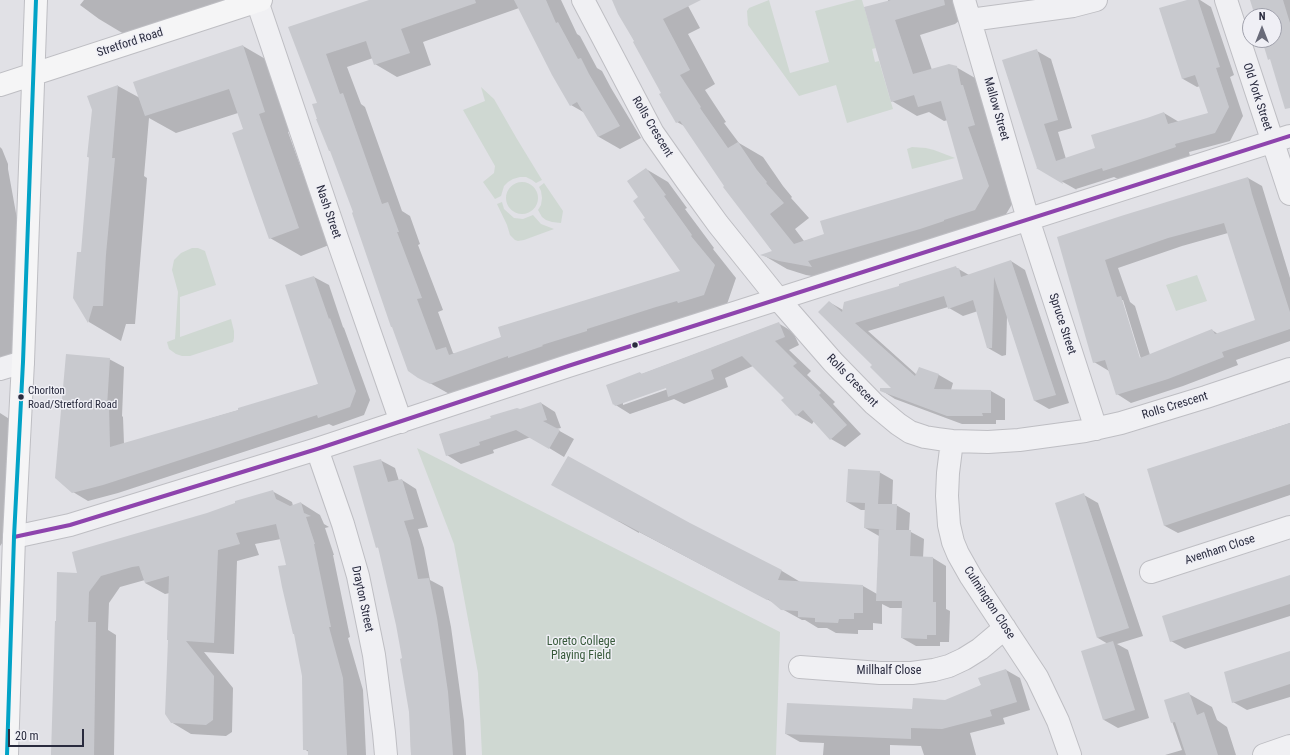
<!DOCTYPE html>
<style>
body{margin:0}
#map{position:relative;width:1290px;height:755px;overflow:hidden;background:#e1e1e6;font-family:"Roboto Condensed",sans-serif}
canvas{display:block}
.north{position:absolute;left:1242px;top:8px;width:40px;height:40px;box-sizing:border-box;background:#efeff5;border:1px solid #a0a1ac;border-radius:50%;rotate:0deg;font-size:11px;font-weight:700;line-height:16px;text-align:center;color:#292b3e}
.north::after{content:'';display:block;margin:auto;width:14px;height:18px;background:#696b79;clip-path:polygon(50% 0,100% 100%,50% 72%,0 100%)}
.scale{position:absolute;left:8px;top:729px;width:76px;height:18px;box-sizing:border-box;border:2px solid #292b3e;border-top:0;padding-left:5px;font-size:12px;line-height:14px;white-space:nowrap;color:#292b3e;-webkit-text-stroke:3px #efeff5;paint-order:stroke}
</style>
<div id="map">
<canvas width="1290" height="755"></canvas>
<div class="north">N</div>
<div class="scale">20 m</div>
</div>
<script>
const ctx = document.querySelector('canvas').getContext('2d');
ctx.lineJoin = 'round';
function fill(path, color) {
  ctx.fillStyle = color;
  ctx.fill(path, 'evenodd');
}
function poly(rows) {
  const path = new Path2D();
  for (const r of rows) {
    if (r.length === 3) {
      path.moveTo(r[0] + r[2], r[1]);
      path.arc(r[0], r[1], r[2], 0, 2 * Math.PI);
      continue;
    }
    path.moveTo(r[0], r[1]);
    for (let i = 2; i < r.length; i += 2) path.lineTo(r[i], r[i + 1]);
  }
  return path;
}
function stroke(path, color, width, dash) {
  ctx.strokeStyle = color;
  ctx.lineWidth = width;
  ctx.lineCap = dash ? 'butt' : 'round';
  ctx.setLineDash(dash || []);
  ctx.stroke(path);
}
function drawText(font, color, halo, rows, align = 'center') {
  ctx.font = font + ' "Roboto Condensed",sans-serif';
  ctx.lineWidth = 3;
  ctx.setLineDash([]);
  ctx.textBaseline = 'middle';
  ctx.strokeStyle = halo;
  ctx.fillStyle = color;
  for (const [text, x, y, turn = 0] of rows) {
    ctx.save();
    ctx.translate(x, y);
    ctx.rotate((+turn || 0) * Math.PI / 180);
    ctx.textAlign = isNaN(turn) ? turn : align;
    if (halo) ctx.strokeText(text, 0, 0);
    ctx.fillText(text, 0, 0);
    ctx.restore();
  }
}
const green = poly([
 [769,0,790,73,829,62,815,11,856,0,862,0,876,48,872,49,875,62,879,61,893,109,847,123,836,85,799,96,748,25,747,11,749,8],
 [481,87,494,99,517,139,542,180,536,183,532,180,526,177,520,177,513,179,508,182,504,186,501,196,495,199,483,182,494,173,495,166,463,110,485,101],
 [912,147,926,148,934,150,955,158,912,169,907,149],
 [522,198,16],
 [544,183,563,211,561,223,552,222,546,220,542,217,538,210,541,205,542,198,541,191,539,187],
 [502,202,504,209,514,218,523,219,533,215,541,224,554,229,524,240,518,241,515,240,510,235,507,225,497,204],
 [192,248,198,248,205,251,216,285,180,297,180,337,231,319,234,331,234,338,233,342,190,356,182,356,176,354,169,349,167,342,175,339,178,292,172,270,174,260,181,253],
 [1197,275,1207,301,1176,311,1166,285],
 [417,448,780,632,776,755,482,755,478,673,454,544]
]);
const shadow = poly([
 [84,0,249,0,155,31,146,25,134,40,99,19,80,5],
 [373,0,561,0,577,34,580,36,597,68,602,71,611,88,641,138,620,149,599,137,585,113,571,105,519,8,423,42,431,65,397,77,375,64,373,58,347,67,361,104,365,107,402,211,410,216,420,244,418,245,443,310,438,312,453,353,456,354,682,271,647,218,640,198,646,169,668,182,687,208,685,209,714,248,713,249,736,278,726,307,678,319,608,342,453,396,419,377,354,213,318,103,290,27],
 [613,0,691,0,686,2,700,28,688,34,715,84,705,90,726,122,724,123,739,143,763,157,783,186,792,197,791,198,809,218,795,229,804,241,825,235,965,180,948,120,944,121,929,112,917,116,892,101,888,0,960,0,960,20,955,24,920,35,932,70,956,67,982,82,1000,139,993,141,1014,201,1000,224,836,280,806,275,787,269,763,255,773,252,726,186,686,127,677,122],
 [1190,0,1200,0,1211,7,1234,75,1230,77,1243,116,1230,141,1189,152,1190,156,1118,179,1114,177,1076,189,1077,190,1038,168,1037,51,1051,59,1072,128,1058,132,1066,159,1097,149,1164,113,1179,122,1210,114,1200,86,1197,87,1183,79,1160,9],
 [1251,0,1290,0,1290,97,1264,40,1274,40,1274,16,1256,16],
 [243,46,274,64,295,129,288,132,329,245,301,256,270,238,244,130,238,113,176,133,149,118,144,176,147,178,135,324,126,324,121,341,89,322,74,298,82,253,90,158,88,157,93,110,89,97,118,86,140,98],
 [0,147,2,149,8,164,8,169,27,274,22,350,0,368],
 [1248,178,1262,186,1290,278,1290,341,1236,360,1238,365,1183,386,1131,403,1117,394,1109,371,1094,362,1058,238],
 [1228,233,1256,321,1218,334,1212,330,1150,355,1135,306,1130,302,1118,268,1182,246],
 [1121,300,1123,300,1142,362,1140,363],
 [1011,261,1025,270,1069,403,1049,409,1035,401,1007,316,1006,355,1002,356,988,348,978,311,963,316,949,308,948,307,868,331,917,375,920,368,939,375,953,383,951,390,991,391,1005,399,1005,420,996,420,996,424,962,424,895,399,881,390,893,389,873,365,829,302,843,310,900,286,955,267,969,275],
 [314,277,329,285,343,327,344,328,370,400,364,415,333,426,329,424,118,493,88,501,73,492,109,359,124,367,122,416,123,417,124,444,239,410,319,384],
 [778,323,793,332,799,345,789,350,811,371,807,375,835,402,833,404,861,434,845,447,831,439,814,421,812,424,797,415,783,400,785,398,753,366,725,378,728,387,684,404,674,399,630,414,614,404,607,386,640,373,642,374],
 [670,386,671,388,623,405,623,402],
 [541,403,555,412,561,428,556,429,574,439,564,457,531,437,493,450,494,453,461,464,447,455,519,410],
 [0,413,11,420,9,486,6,486,6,538,0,546],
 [1290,423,1290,495,1178,533,1165,526,1148,470],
 [380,460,395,468,399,481,402,480,416,489,428,527,418,529,424,548,430,580,443,587,451,627,464,721,466,755,411,755,410,712,403,659,397,625,379,548,377,547],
 [879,472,893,480,892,505,896,505,910,513,909,531,924,539,923,558,933,558,946,566,946,609,950,611,949,642,940,642,940,646,916,646,902,638,903,608,890,608,882,604,882,624,873,623,873,630,858,630,858,634,836,633,827,628,818,628,805,620,802,620,782,609,776,604,639,532,639,533,572,495,690,524,782,571,802,583,863,586,877,594,879,536,865,528,865,510,861,510,847,502],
 [272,491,292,502,293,506,301,503,320,515,324,524,329,527,325,528,334,555,333,555,350,637,348,638,363,690,366,755,309,755,309,752,304,749,303,676,287,566,281,539,255,544,259,555,237,561,234,654,204,652,233,688,232,732,226,736,191,734,171,722,170,593,165,594,145,583,145,580,120,587,109,603,108,630,116,635,114,755,51,755,78,574,207,514],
 [1084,495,1098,503,1143,636,1117,644,1128,650,1149,718,1118,728,1104,720,1108,644,1098,638],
 [1290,576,1290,616,1185,649,1171,641],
 [1290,652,1290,697,1247,710,1233,702],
 [1006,670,1020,678,1030,710,1003,718,1005,724,970,733,976,755,924,755,921,746,890,745,890,755,823,755,824,743,800,742,786,734,913,710,945,701,982,685],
 [1189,694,1212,707,1217,720,1227,727,1236,755,1165,755,1182,750,1165,701]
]);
const building = poly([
 [369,0,475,0,476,3,401,29,410,53,374,65,366,41,326,54,340,94,343,93,382,204,388,202,399,232,397,232,422,298,417,299,436,350,446,347,449,355,501,337,498,327,680,271,643,219,645,218,633,201,638,197,627,181,646,168,666,195,664,196,692,235,691,236,715,265,704,295,678,303,677,301,656,307,587,329,587,331,542,345,543,346,508,358,508,356,430,384,418,378,408,371,392,327,391,327,352,213,353,212,330,151,329,151,316,119,317,119,312,104,317,103,288,27],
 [514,0,546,0,556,23,558,22,578,59,581,58,589,74,620,126,598,137,577,102,570,106,552,75],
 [612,0,701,0,663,19,690,70,680,75,701,107,700,108,728,148,738,142,757,170,767,182,766,183,784,203,770,214,794,244,824,234,820,221,963,179,941,101,918,107,914,95,891,102,864,7,891,0,944,0,945,5,895,20,913,74,949,64,957,66,961,85,963,85,975,125,968,127,989,186,975,210,944,220,944,221,920,229,808,261,812,267,779,261,760,255,772,251,723,187,724,186,680,121,676,123,659,94,661,93,633,42,634,41,618,14],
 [1187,0,1198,0,1220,67,1216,68,1229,107,1215,133,1175,144,1176,147,1122,165,1103,171,1102,168,1062,181,1063,184,1036,168,1037,168,1002,60,1037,49,1058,120,1044,124,1056,161,1095,148,1091,135,1147,118,1164,112,1168,124,1208,113,1195,75,1182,79,1159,8],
 [1250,0,1283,0,1290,23,1290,108,1285,109,1270,59,1268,60,1262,40,1274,40,1274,16,1255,16],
 [243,45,265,112,259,114,299,228,269,239,252,191,232,133,243,129,229,89,145,116,133,82],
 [118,85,112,158,115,158,106,254,103,306,93,306,88,323,73,298,77,252,81,252,89,157,87,157,92,110,87,96],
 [1248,177,1252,194,1290,312,1290,329,1222,352,1224,357,1168,379,1116,395,1105,360,1093,363,1057,237,1121,216],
 [1224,223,1255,320,1215,334,1212,329,1140,358,1121,296,1117,297,1105,260,1168,238],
 [1011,260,1056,395,1034,401,994,277,992,348,987,348,973,300,948,309,944,296,855,323,915,376,919,367,939,374,934,389,991,390,991,413,982,413,983,416,947,416,880,391,880,388,891,388,870,367,872,365,818,312,829,301,842,312,844,302,899,286,899,284,956,266,957,269,959,268,961,277],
 [314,276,329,319,330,318,356,391,350,407,318,418,317,415,220,447,103,485,72,493,55,478,66,354,110,358,107,406,109,407,110,447,238,410,238,408,318,384,285,285],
 [779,322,785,337,775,341,797,363,793,366,821,393,819,395,847,425,830,440,803,410,796,416,781,400,784,398,742,356,711,370,714,379,668,397,666,388,615,406,614,404,613,405,606,385,640,372,641,374],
 [541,402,547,420,543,421,560,430,549,449,516,430,479,442,480,445,446,456,439,434,491,418,490,416,517,408,520,409],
 [1290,423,1290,484,1164,526,1147,469],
 [568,456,690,523,782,570,778,580,863,585,863,613,854,613,854,619,839,619,838,623,815,622,815,618,798,617,798,611,781,610,768,599,767,600,619,521,619,522,551,485],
 [381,459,388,482,402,479,414,519,404,521,410,539,418,579,429,578,437,618,448,692,453,755,411,755,409,712,400,659,402,658,396,625,378,547,376,548,353,466],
 [848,469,880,471,878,504,897,504,896,530,911,530,910,556,933,557,933,602,936,602,936,635,927,635,927,639,901,638,902,601,876,601,879,529,891,530,864,528,865,503,846,502],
 [273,490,276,499,290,506,301,502,304,513,311,516,306,517,315,544,314,544,331,627,329,627,343,678,347,755,308,755,308,750,303,750,302,676,294,634,293,634,282,587,278,566,286,565,276,524,236,533,240,544,218,550,214,643,186,641,214,676,213,720,206,725,171,723,165,714,168,640,167,640,169,576,145,583,139,566,132,567,101,576,89,592,88,622,96,622,94,755,51,755,55,621,56,621,57,572,77,573,72,552,207,513,235,503,235,501],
 [1084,493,1129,628,1097,638,1055,503],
 [1290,575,1290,604,1170,642,1162,616],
 [1113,641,1135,710,1103,720,1081,651],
 [1290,651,1290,684,1232,703,1224,672],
 [1006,669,1017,702,990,710,992,716,942,729,911,728,911,739,785,734,787,703,912,709,913,698,945,700,981,685,978,678],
 [1189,692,1197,715,1204,712,1218,755,1186,755,1175,722,1171,723,1164,700]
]);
const minor = poly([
 [583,0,653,133,686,180,718,224,779,300,833,362,874,404,898,424,910,432,925,437,938,439,952,441,988,442,1019,440,1085,431,1121,423,1206,397,1290,369],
 [964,0,1028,219,1096,429],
 [1226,0,1290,194],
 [257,1,338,241,401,422],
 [970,20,1073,6,1096,0],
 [0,369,23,362],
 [952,441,948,473,947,496,949,525,953,542,958,554,971,577,1037,677,1058,721,1070,755],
 [317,449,343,524,358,576,374,655,384,733,386,755],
 [14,537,70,525,317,449,568,366,1290,136],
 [1151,572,1290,527],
 [800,667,880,673,912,673,934,670,949,666,964,659,980,649,1005,628],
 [1264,755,1290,746]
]);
const major = poly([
 [0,85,261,0],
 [7,755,14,537,23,362,36,0]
]);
const bus1 = poly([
 [14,537,70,525,317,449,568,366,1290,136]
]);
const bus2 = poly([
 [7,755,14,537,23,362,36,0]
]);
const markers = [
 [635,345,3.5,"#292b3e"],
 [21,397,3.5,"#292b3e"]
];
const busNames = [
 ["Chorlton",28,391],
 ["Road/Stretford Road",28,405]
];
const streetNames = [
 ["Stretford Road",130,43,-18],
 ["Old York Street",1257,97,72],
 ["Mallow Street",996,109,74],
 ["Rolls Crescent",652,127,59],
 ["Nash Street",328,212,71],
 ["Spruce Street",1062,324,72],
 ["Rolls Crescent",852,381,46],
 ["Rolls Crescent",1175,406,-17],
 ["Avenham Close",1220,550,-18],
 ["Drayton Street",362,599,78],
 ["Culmington Close",989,603,57],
 ["Millhalf Close",889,671]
];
const parkNames = [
 ["Loreto College",581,642],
 ["Playing Field",581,656]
];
fill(green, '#cfd8d2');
fill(shadow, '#0003');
fill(building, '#c8c9ce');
stroke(minor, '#bebec3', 24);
stroke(major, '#bebec3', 24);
stroke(minor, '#f0f0f3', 22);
stroke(major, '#f5f5f6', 22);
stroke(bus1, '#8e44ad', 4);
stroke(bus2, '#02a3c7', 4);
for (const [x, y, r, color] of markers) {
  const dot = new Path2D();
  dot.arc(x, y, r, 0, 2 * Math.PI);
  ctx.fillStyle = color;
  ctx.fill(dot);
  stroke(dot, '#efeff5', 1.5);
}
drawText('11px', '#292b3e', '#efeff5', busNames, 'left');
drawText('12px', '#292b3e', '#efeff5', streetNames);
drawText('12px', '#37593a', '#efeff5', parkNames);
</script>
